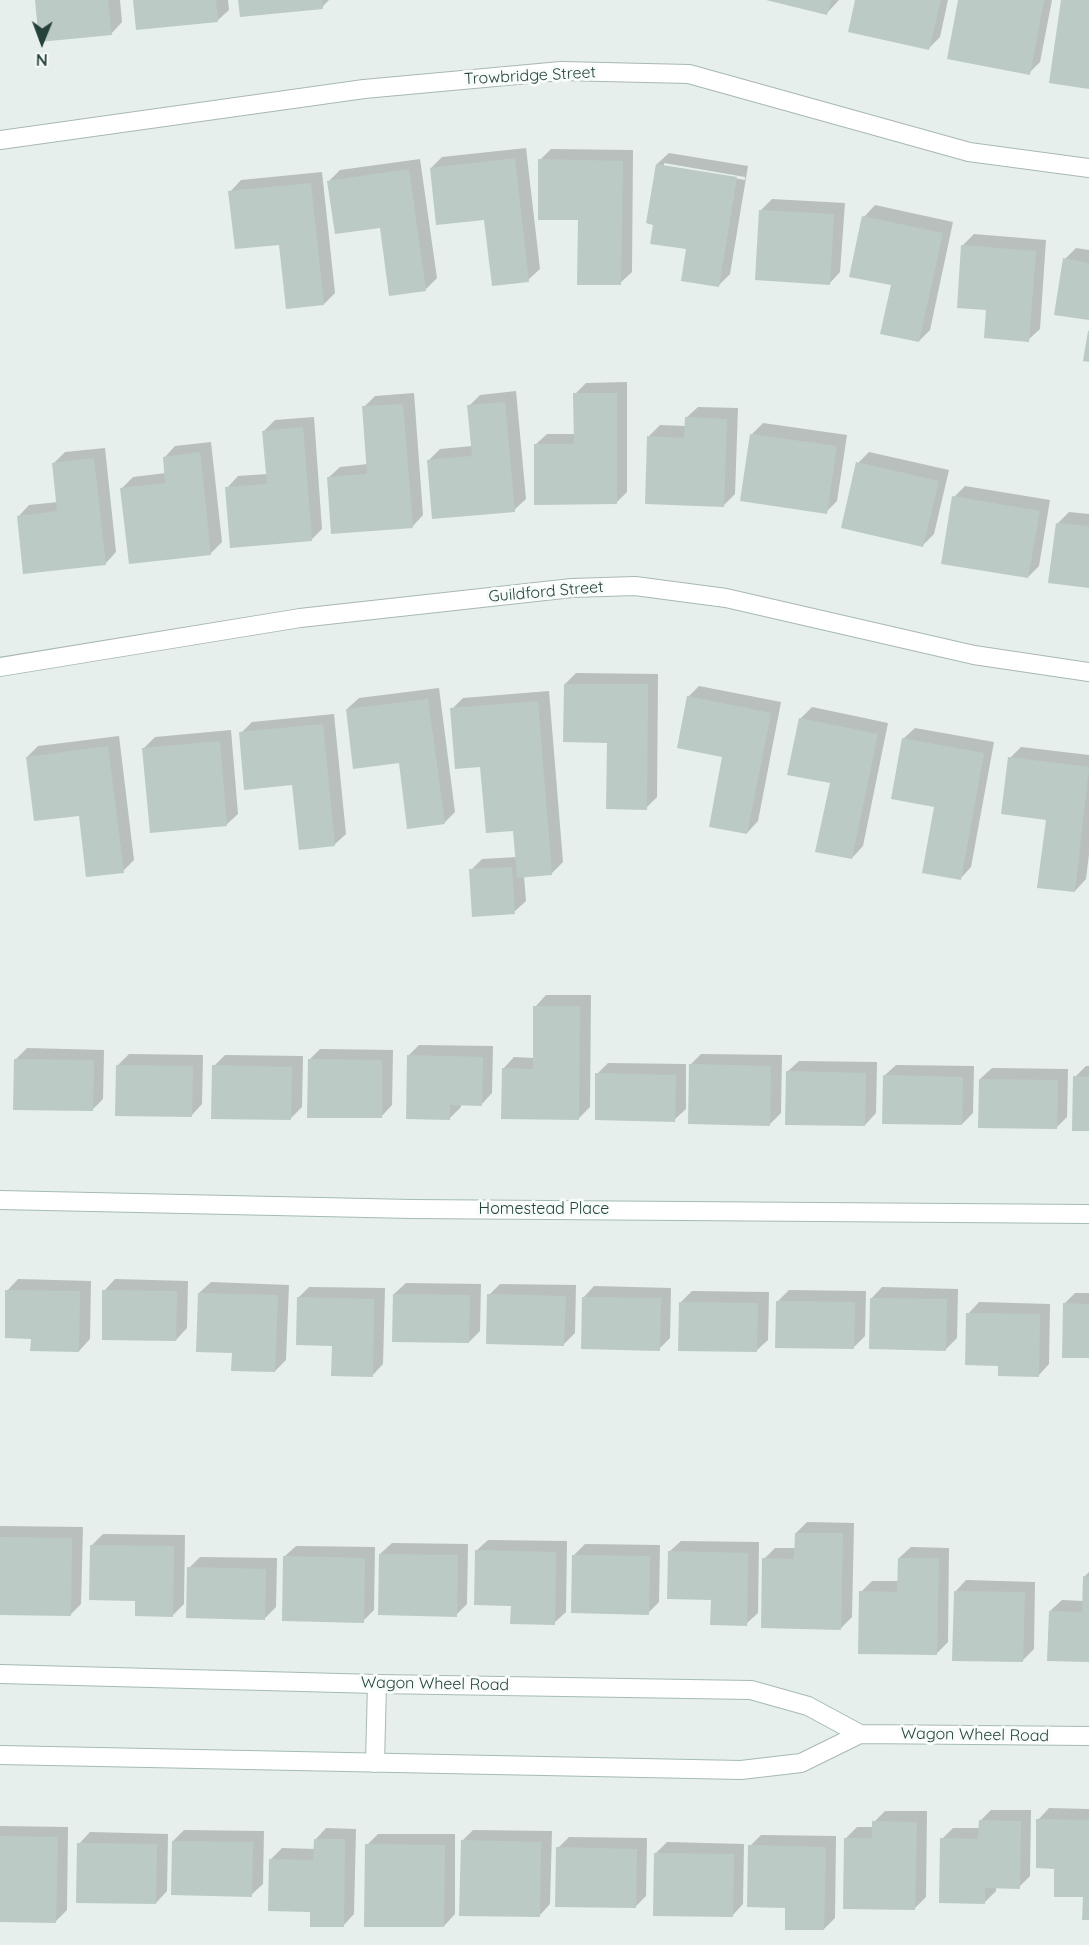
<!DOCTYPE html>
<style>
body{margin:0}
#map{position:relative;width:1089px;height:1945px;overflow:hidden;background:#e6efeb;font-family:Quicksand,sans-serif}
canvas{display:block}
.north{position:absolute;left:12px;top:12px;width:60px;height:60px;-webkit-text-stroke:4px #f7fbf9;paint-order:stroke;rotate:181deg;font-size:16px;font-weight:700;line-height:24px;text-align:center;color:#24423a}
.north::after{content:'';display:block;margin:auto;width:21px;height:27px;background:#24423a;clip-path:polygon(50% 0,100% 100%,50% 72%,0 100%)}
</style>
<div id="map">
<canvas width="1089" height="1945"></canvas>
<div class="north">N</div>
</div>
<script>
const ctx = document.querySelector('canvas').getContext('2d');
ctx.lineJoin = 'round';
function fill(path, color) {
  ctx.fillStyle = color;
  ctx.fill(path, 'evenodd');
}
function poly(rows) {
  const path = new Path2D();
  for (const r of rows) {
    path.moveTo(r[0], r[1]);
    for (let i = 2; i < r.length; i += 2) path.lineTo(r[i], r[i + 1]);
  }
  return path;
}
function stroke(path, color, width, dash) {
  ctx.strokeStyle = color;
  ctx.lineWidth = width;
  ctx.lineCap = dash ? 'butt' : 'round';
  ctx.setLineDash(dash || []);
  ctx.stroke(path);
}
function drawText(font, color, halo, rows, align = 'center') {
  ctx.font = font + ' Quicksand,sans-serif';
  ctx.lineWidth = 6;
  ctx.setLineDash([]);
  ctx.textBaseline = 'middle';
  ctx.strokeStyle = halo;
  ctx.fillStyle = color;
  for (const [text, x, y, turn = 0] of rows) {
    ctx.save();
    ctx.translate(x, y);
    ctx.rotate((+turn || 0) * Math.PI / 180);
    ctx.textAlign = isNaN(turn) ? turn : align;
    if (halo) ctx.strokeText(text, 0, 0);
    ctx.fillText(text, 0, 0);
    ctx.restore();
  }
}
const shadow = poly([
 [36,0,120,0,122,22,111,34],
 [135,0,228,0,229,10,217,21],
 [239,0,329,0,322,7],
 [769,0,839,0,827,13],
 [857,0,948,0,940,37,929,48],
 [960,0,1052,0,1040,62,1029,73],
 [526,148,540,269,528,280,485,219,431,168,442,157],
 [551,149,633,150,632,272,620,283,540,160],
 [669,153,748,166,730,274,718,286,688,248,657,164],
 [664,163,745,177,745,180,664,166],
 [420,159,437,278,426,289,381,226,329,181,340,170],
 [322,172,335,293,324,304,281,243,230,192,241,180],
 [772,199,845,203,840,272,829,284,761,210],
 [875,205,953,222,930,330,919,341,864,217],
 [974,234,1046,240,1040,329,1028,340,987,309,962,246],
 [1076,248,1089,250,1089,319,1065,259],
 [627,382,627,492,616,503,535,445,547,434,575,434,575,394,586,383],
 [516,391,526,499,514,510,429,460,440,449,472,446,469,406,480,395],
 [414,393,423,515,412,527,328,478,340,467,368,464,364,407,375,396],
 [698,407,738,408,735,494,724,505,649,436,660,425,686,426,686,418],
 [314,417,322,529,311,540,227,488,238,476,268,474,264,431,275,420],
 [763,423,847,435,837,501,826,512,752,434],
 [211,442,222,542,211,553,122,488,133,477,166,473,164,458,175,446],
 [105,448,116,552,105,564,18,517,29,505,58,502,53,464,65,452],
 [869,452,949,470,934,534,923,545,858,463],
 [965,486,1050,500,1039,566,1028,577,954,497],
 [1069,512,1089,514,1089,587,1058,523],
 [576,673,658,674,657,797,646,808,609,741,565,684],
 [699,686,781,702,758,821,747,833,724,756,688,697],
 [439,688,455,812,444,823,400,761,347,709,359,698],
 [549,691,563,862,552,873,524,876,526,901,514,912,471,870,482,859,517,857,514,830,452,709,463,698],
 [812,707,888,723,863,846,852,858,831,782,800,719],
 [334,714,346,834,334,845,294,783,241,733,252,722],
 [915,728,994,742,971,867,960,879,936,806,903,739],
 [231,730,238,814,226,825,144,748,155,737],
 [119,736,134,860,123,871,80,814,27,757,38,746],
 [1021,747,1089,755,1089,854,1086,879,1075,891,1047,818,1010,758],
 [546,995,591,995,590,1107,579,1118,503,1069,514,1057,534,1058,535,1007],
 [419,1045,493,1046,492,1093,481,1105,461,1104,461,1107,450,1118,408,1056],
 [27,1048,104,1050,103,1099,92,1110,15,1060],
 [320,1049,393,1050,392,1105,381,1117,309,1060],
 [129,1054,203,1055,202,1104,191,1116,118,1065],
 [701,1054,782,1055,781,1113,770,1124,690,1065],
 [225,1055,303,1056,302,1107,290,1119,214,1066],
 [799,1061,877,1062,876,1113,865,1125,787,1072],
 [608,1063,686,1064,686,1109,674,1120,597,1074],
 [896,1065,974,1066,973,1113,962,1124,884,1076],
 [1086,1066,1089,1066,1089,1130,1075,1077],
 [992,1068,1068,1069,1067,1117,1056,1128,980,1079],
 [18,1279,91,1281,90,1339,79,1351,32,1337,7,1291],
 [115,1279,188,1281,187,1328,176,1340,104,1291],
 [211,1282,289,1285,286,1360,275,1371,199,1293],
 [406,1283,481,1284,480,1331,469,1342,394,1294],
 [500,1284,576,1285,575,1333,564,1344,489,1295],
 [594,1286,671,1288,670,1338,659,1349,583,1298],
 [309,1287,385,1288,383,1364,372,1376,333,1344,298,1298],
 [882,1287,958,1289,957,1338,946,1349,871,1299],
 [789,1290,866,1291,865,1336,854,1347,778,1301],
 [692,1291,769,1292,768,1340,756,1351,681,1302],
 [1075,1293,1089,1293,1089,1357,1064,1304],
 [979,1302,1050,1304,1049,1364,1038,1376,968,1314],
 [807,1522,854,1523,852,1617,841,1628,764,1559,775,1548,796,1548,796,1533],
 [0,1526,83,1527,81,1604,70,1615,0,1614],
 [103,1534,185,1535,184,1604,173,1615,137,1599,92,1545],
 [488,1540,567,1541,566,1612,554,1623,512,1605,476,1551],
 [681,1541,759,1542,758,1613,746,1624,712,1599,669,1552],
 [392,1543,468,1544,467,1604,456,1615,380,1554],
 [585,1544,660,1545,659,1602,648,1613,574,1555],
 [296,1546,375,1547,374,1610,363,1621,284,1557],
 [911,1547,949,1548,948,1642,936,1654,861,1592,872,1581,899,1581,899,1558],
 [200,1557,277,1558,276,1607,265,1618,189,1568],
 [1089,1572,1089,1661,1050,1611,1062,1600,1083,1601,1084,1577],
 [966,1580,1035,1582,1034,1649,1023,1660,955,1592],
 [1049,1808,1089,1809,1089,1919,1084,1896,1056,1867,1038,1820],
 [991,1810,1031,1810,1030,1876,1019,1887,996,1887,996,1891,984,1903,942,1839,953,1828,980,1828,980,1821],
 [885,1811,927,1811,926,1897,915,1908,846,1838,857,1827,874,1827,874,1822],
 [0,1826,68,1827,67,1910,56,1921,0,1920],
 [326,1828,356,1829,354,1914,343,1926,312,1911,270,1860,282,1848,315,1849,315,1840],
 [184,1830,264,1831,263,1884,251,1895,173,1841],
 [473,1830,552,1831,550,1904,539,1916,462,1841],
 [90,1832,168,1834,167,1891,156,1903,79,1844],
 [378,1834,455,1834,455,1914,444,1926,367,1845],
 [761,1835,836,1836,835,1918,824,1929,787,1906,750,1846],
 [569,1837,647,1838,646,1896,635,1907,558,1848],
 [667,1842,744,1844,743,1904,732,1916,655,1854]
]);
const building = poly([
 [35,0,108,0,112,35,39,42],
 [133,0,216,0,218,22,136,30],
 [238,0,322,0,323,9,240,17],
 [766,0,831,0,827,15],
 [855,0,941,0,929,50,848,32],
 [958,0,1044,0,1030,75,947,59],
 [1061,0,1089,0,1089,89,1049,83],
 [515,158,529,282,492,286,484,220,436,225,430,168],
 [538,159,623,161,621,285,577,285,578,220,538,220],
 [656,164,737,177,719,287,681,281,686,249,650,244,653,225,646,223],
 [409,169,426,291,389,296,380,228,335,234,327,181],
 [311,183,324,305,286,309,279,245,235,249,228,191],
 [759,210,834,214,830,285,755,280],
 [862,216,943,233,919,342,880,334,891,285,849,277],
 [961,245,1036,251,1029,342,984,338,986,310,957,308],
 [1063,258,1089,263,1089,320,1054,315],
 [1088,331,1089,331,1089,362,1083,361],
 [573,393,617,393,617,504,534,505,534,444,574,444],
 [505,402,515,512,432,519,427,460,472,456,467,405],
 [403,404,413,528,331,534,327,477,367,474,362,406],
 [685,417,727,419,724,507,645,504,647,436,684,438],
 [303,427,312,541,230,548,225,487,267,484,262,431],
 [750,434,837,446,827,514,740,501],
 [200,452,211,555,129,564,120,488,165,483,163,457],
 [94,458,106,565,23,574,17,516,57,511,52,463],
 [856,462,939,481,923,547,841,528],
 [952,496,1040,511,1028,578,941,564],
 [1056,523,1089,526,1089,588,1048,583],
 [564,684,648,684,647,810,606,809,607,743,563,742],
 [687,696,771,713,747,834,709,827,722,757,677,748],
 [428,699,445,824,407,829,399,763,353,769,346,709],
 [538,701,552,875,517,878,513,831,486,833,480,767,455,769,450,708],
 [799,718,878,734,852,859,815,852,830,783,787,775],
 [323,724,335,846,299,850,292,785,244,790,239,732],
 [902,738,984,753,961,880,922,873,934,807,891,799],
 [220,741,227,826,150,833,142,748],
 [108,746,124,873,86,877,79,816,34,821,26,757],
 [1008,757,1089,767,1075,892,1037,888,1046,820,1001,814],
 [512,867,515,914,472,917,469,869],
 [533,1006,580,1006,579,1120,501,1119,502,1068,533,1069],
 [407,1055,483,1057,482,1106,450,1105,450,1120,406,1119],
 [14,1059,94,1060,93,1111,13,1110],
 [308,1059,382,1060,382,1118,307,1118],
 [689,1064,771,1066,770,1126,688,1124],
 [116,1065,193,1066,192,1117,115,1116],
 [212,1065,292,1067,291,1120,211,1119],
 [786,1071,866,1073,865,1126,785,1125],
 [595,1073,676,1075,675,1122,595,1120],
 [883,1075,963,1077,962,1125,882,1124],
 [1073,1076,1089,1077,1089,1131,1072,1131],
 [979,1079,1058,1080,1057,1129,978,1128],
 [5,1290,80,1291,79,1352,30,1351,31,1339,5,1338],
 [102,1290,177,1291,176,1341,102,1340],
 [198,1293,278,1295,275,1372,231,1371,232,1353,196,1352],
 [393,1294,470,1295,469,1343,392,1342],
 [487,1294,566,1296,564,1346,486,1344],
 [297,1297,374,1299,373,1377,331,1376,332,1346,296,1345],
 [582,1297,661,1298,660,1351,581,1349],
 [870,1298,947,1299,946,1351,869,1349],
 [776,1301,855,1302,854,1349,775,1348],
 [679,1302,758,1303,757,1352,678,1351],
 [1063,1303,1089,1304,1089,1358,1062,1358],
 [966,1313,1040,1314,1039,1377,998,1376,998,1366,965,1365],
 [795,1533,843,1533,841,1630,761,1628,762,1558,794,1559],
 [0,1537,72,1538,71,1616,0,1615],
 [90,1545,174,1546,173,1617,135,1616,135,1601,89,1600],
 [475,1550,556,1552,555,1625,510,1624,511,1606,474,1605],
 [668,1551,748,1553,747,1626,710,1625,711,1600,667,1599],
 [379,1554,458,1555,457,1617,378,1615],
 [572,1555,650,1556,649,1615,571,1613],
 [283,1556,365,1558,364,1623,282,1621],
 [898,1558,939,1558,937,1655,858,1654,859,1591,897,1592],
 [187,1567,266,1569,265,1620,186,1618],
 [1083,1576,1089,1577,1089,1662,1047,1661,1049,1611,1082,1612],
 [954,1591,1025,1592,1023,1662,952,1661],
 [1036,1819,1089,1820,1089,1920,1082,1920,1083,1897,1054,1897,1054,1869,1036,1868],
 [979,1820,1021,1821,1020,1889,985,1888,985,1904,939,1903,940,1838,978,1839],
 [872,1821,917,1822,915,1910,843,1909,844,1838,872,1838],
 [0,1836,58,1837,56,1923,0,1922],
 [314,1839,345,1839,344,1927,310,1927,310,1912,268,1911,269,1859,313,1860],
 [461,1840,541,1842,540,1917,459,1916],
 [172,1841,253,1842,252,1897,171,1895],
 [77,1843,157,1844,156,1904,76,1903],
 [365,1844,445,1845,444,1927,364,1927],
 [748,1845,826,1847,824,1930,785,1930,785,1908,747,1907],
 [556,1847,637,1849,636,1908,555,1907],
 [654,1853,734,1854,733,1917,653,1916]
]);
const street = poly([
 [0,140,364,89,561,71,689,74,969,152,1089,168],
 [0,667,300,618,572,588,635,586,726,598,974,655,1089,672],
 [375,1763,377,1684]
]);
const secondary = poly([
 [0,1200,412,1209,1089,1214],
 [0,1674,377,1684,751,1690,808,1706,860,1734],
 [0,1755,741,1770,801,1763,860,1734,1089,1736]
]);
const streetNames = [
 ["Trowbridge Street",530,76,-3],
 ["Guildford Street",546,592,-5],
 ["Homestead Place",544,1209],
 ["Wagon Wheel Road",435,1684,1],
 ["Wagon Wheel Road",975,1735,1]
];
fill(shadow, '#0003');
fill(building, '#bbcac4');
stroke(street, '#a8b8b2', 20);
stroke(secondary, '#a4bbb3', 20);
stroke(street, '#fff', 18);
stroke(secondary, '#fff', 18);
drawText('16px', '#24423a', '#f7fbf9', streetNames);
</script>
